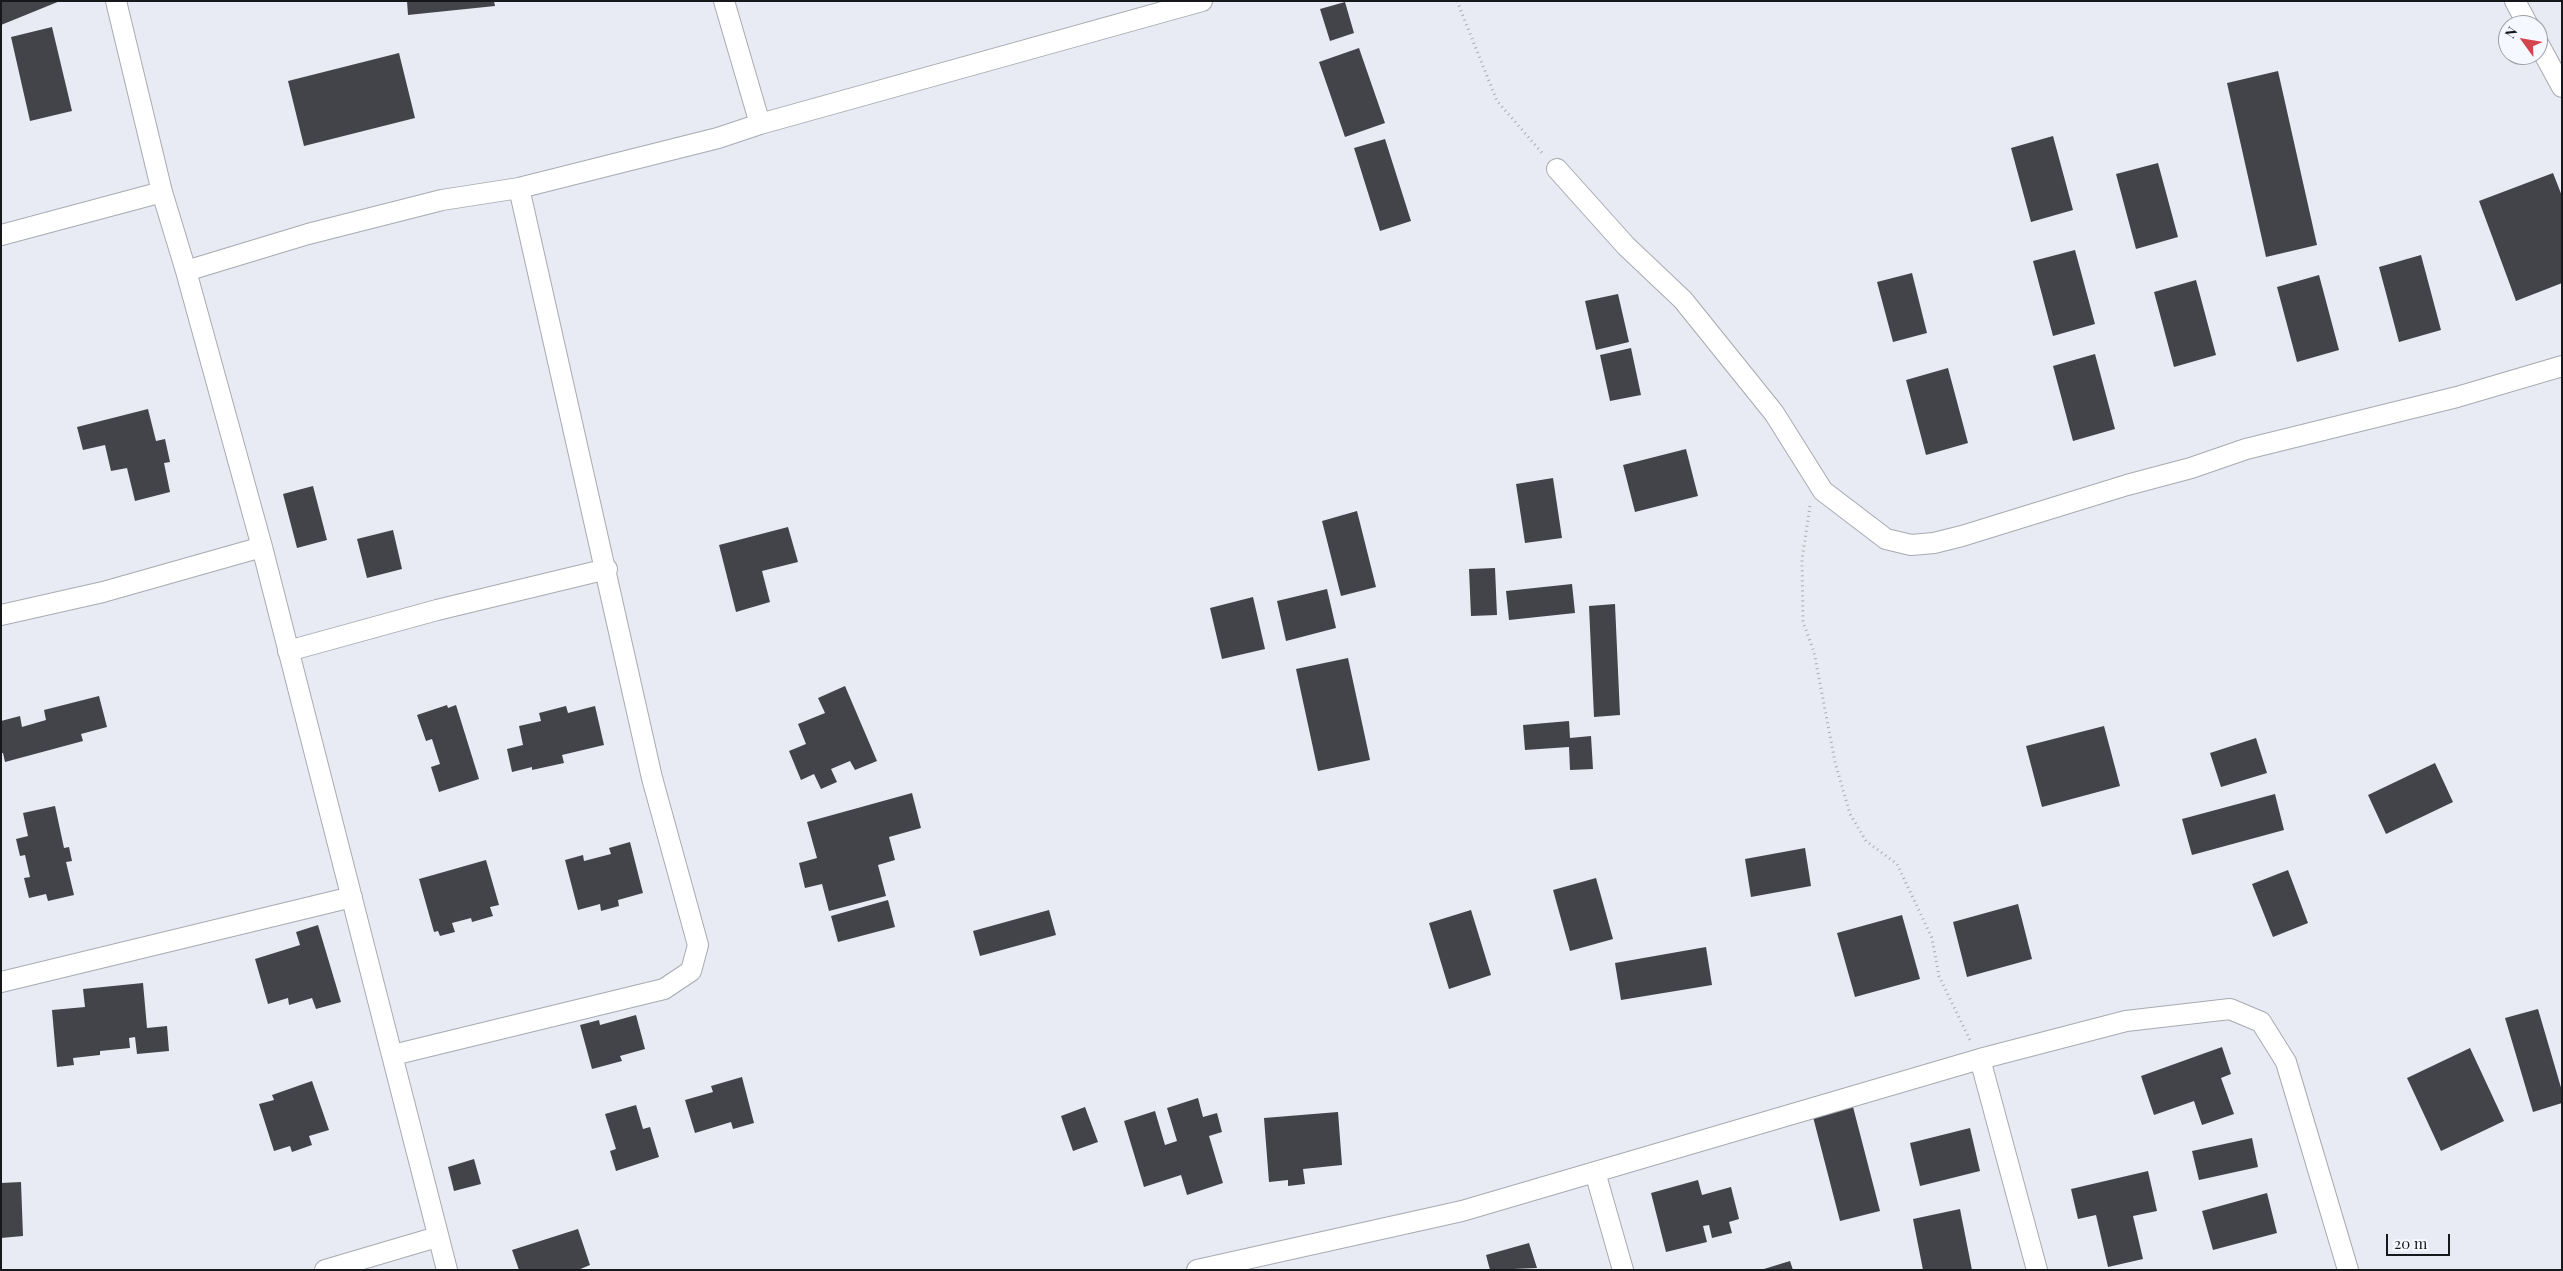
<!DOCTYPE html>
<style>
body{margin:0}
#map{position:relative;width:2563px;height:1271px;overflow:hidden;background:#e8ebf3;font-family:"Playfair Display",serif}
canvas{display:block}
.frame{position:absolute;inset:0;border:2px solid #17181b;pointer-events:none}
.north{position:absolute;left:2498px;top:15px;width:50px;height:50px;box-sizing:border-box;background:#f6f8ff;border:1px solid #9d9ea4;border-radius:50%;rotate:302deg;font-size:14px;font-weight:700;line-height:20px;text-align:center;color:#17181b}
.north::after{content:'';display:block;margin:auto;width:18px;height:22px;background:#d4444e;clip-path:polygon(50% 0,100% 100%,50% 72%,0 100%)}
.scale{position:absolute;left:2386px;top:1234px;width:64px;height:22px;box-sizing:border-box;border:2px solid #17181b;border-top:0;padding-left:6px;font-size:15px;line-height:18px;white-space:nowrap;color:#17181b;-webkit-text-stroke:4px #f6f8ff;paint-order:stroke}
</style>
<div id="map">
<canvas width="2563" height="1271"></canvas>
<div class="frame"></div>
<div class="north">N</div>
<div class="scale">20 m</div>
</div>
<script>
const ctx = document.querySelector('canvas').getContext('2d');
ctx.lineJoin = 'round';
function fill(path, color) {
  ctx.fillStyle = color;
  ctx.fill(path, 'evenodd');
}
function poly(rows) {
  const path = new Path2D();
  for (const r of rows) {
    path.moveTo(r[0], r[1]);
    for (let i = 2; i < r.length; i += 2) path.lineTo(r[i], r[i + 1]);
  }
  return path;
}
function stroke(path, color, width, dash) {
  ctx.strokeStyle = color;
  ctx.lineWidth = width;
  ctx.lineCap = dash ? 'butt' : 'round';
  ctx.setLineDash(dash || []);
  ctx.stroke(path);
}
const building = poly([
 [1,1,60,1,1,25],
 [407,1,494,1,495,6,408,15],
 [1345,2,1354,33,1330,41,1320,9],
 [52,27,72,111,30,121,11,37],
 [1359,48,1385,123,1345,137,1319,62],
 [399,53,415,118,304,146,288,81],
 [2278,71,2317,245,2266,257,2227,83],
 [2053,136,2073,210,2031,222,2011,148],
 [1385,139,1411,221,1380,231,1354,148],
 [2158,163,2178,237,2136,249,2116,174],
 [2553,173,2562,196,2562,283,2516,301,2479,201],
 [2075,250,2095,324,2053,336,2033,261],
 [2421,255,2441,330,2399,342,2379,267],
 [1912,273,1927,333,1893,342,1877,282],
 [2319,275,2339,350,2297,362,2277,287],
 [2196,280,2216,355,2174,367,2154,292],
 [1618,294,1629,342,1596,350,1585,301],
 [1631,348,1641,395,1610,401,1600,355],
 [2095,354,2115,429,2073,441,2053,366],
 [1948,368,1968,443,1926,455,1906,380],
 [148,409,156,441,165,439,170,462,164,463,170,492,135,501,127,468,111,471,105,445,83,450,77,427],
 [1686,449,1698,496,1635,512,1623,465],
 [1553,478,1562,538,1525,543,1516,484],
 [313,486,327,540,297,548,283,494],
 [1357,511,1376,587,1341,596,1322,521],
 [788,527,798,562,762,571,770,602,736,612,719,545],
 [393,530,402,569,367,578,357,539],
 [1495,568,1497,615,1471,616,1469,569],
 [1572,584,1575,613,1509,620,1506,591],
 [1327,589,1336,628,1286,641,1277,601],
 [1253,597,1265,649,1222,659,1210,608],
 [1615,604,1620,715,1594,717,1589,606],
 [1348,658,1370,760,1318,771,1296,669],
 [845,686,877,761,855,770,850,761,831,769,837,782,821,789,814,774,801,780,789,751,806,744,798,724,825,713,818,698],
 [99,696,107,727,81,734,83,741,5,762,3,753,1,753,1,721,20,716,22,727,46,720,44,710],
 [447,705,448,708,456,705,479,779,439,792,431,767,440,764,432,739,426,741,417,715],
 [566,706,568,713,595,706,604,745,562,755,564,763,532,770,532,767,512,772,507,749,523,745,519,726,541,721,539,713],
 [1569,721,1570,738,1591,736,1593,769,1570,770,1569,747,1525,750,1523,725],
 [2104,726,2120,786,2042,807,2026,746],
 [2256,738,2267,773,2221,787,2210,753],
 [2435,763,2453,802,2386,834,2368,795],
 [912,793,921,828,889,837,895,860,878,865,886,896,829,911,822,884,805,888,799,863,817,858,807,822],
 [2275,794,2284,830,2192,855,2182,819],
 [55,806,64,848,69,847,72,861,66,862,74,895,48,901,46,894,29,898,24,878,30,877,25,855,20,856,16,839,28,836,23,813],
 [630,842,643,893,618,900,619,906,601,911,600,904,578,910,565,860,583,855,584,861,611,854,609,848],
 [1805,848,1811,886,1751,897,1745,859],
 [486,860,499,905,490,907,493,916,472,922,471,918,452,923,455,932,440,936,438,931,434,932,419,879],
 [2288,870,2308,923,2273,937,2252,884],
 [1596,878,1613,939,1570,951,1553,890],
 [888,900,895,927,838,942,831,916],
 [2018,904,2032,959,1967,977,1953,922],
 [1049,910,1056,935,980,956,973,931],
 [1471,910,1491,975,1449,989,1429,923],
 [1902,915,1920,979,1855,997,1837,933],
 [318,925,341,1002,316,1009,312,998,289,1005,288,998,268,1004,255,959,300,945,296,932],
 [1706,947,1712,985,1621,1000,1615,963],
 [143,983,147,1028,167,1026,169,1051,137,1054,135,1037,129,1038,130,1048,100,1051,100,1055,73,1058,74,1065,57,1067,52,1010,85,1007,83,989],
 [2538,1009,2562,1091,2562,1103,2533,1112,2505,1018],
 [636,1015,645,1049,620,1056,622,1061,592,1069,580,1025,599,1020,600,1025],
 [2222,1047,2231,1074,2221,1078,2234,1114,2202,1125,2194,1101,2154,1115,2141,1076],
 [2470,1048,2504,1121,2441,1151,2407,1078],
 [742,1077,754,1123,733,1129,731,1122,695,1133,685,1100,713,1092,711,1086],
 [312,1081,329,1130,309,1136,312,1145,292,1152,290,1146,274,1151,259,1104,274,1100,272,1095],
 [1198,1098,1203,1117,1217,1113,1222,1132,1209,1136,1223,1183,1187,1195,1181,1175,1144,1187,1124,1121,1155,1111,1165,1145,1177,1141,1167,1108],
 [1852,1103,1880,1211,1840,1221,1812,1113],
 [636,1105,643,1129,650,1127,659,1157,616,1171,610,1151,616,1149,605,1114],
 [1085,1107,1098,1142,1073,1151,1061,1116],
 [1338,1112,1342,1165,1303,1169,1305,1184,1288,1186,1288,1180,1269,1182,1264,1118],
 [1970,1128,1980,1171,1920,1186,1910,1143],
 [2252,1138,2258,1167,2199,1180,2192,1151],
 [474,1159,481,1184,454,1191,448,1167],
 [2148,1171,2157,1211,2133,1216,2143,1259,2108,1267,2096,1215,2078,1219,2071,1189],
 [1698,1180,1702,1195,1731,1187,1739,1219,1729,1222,1732,1233,1712,1238,1709,1225,1703,1226,1707,1242,1666,1252,1651,1193],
 [21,1182,23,1236,1,1238,1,1183],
 [2267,1193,2277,1233,2213,1250,2202,1211],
 [1960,1209,1972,1270,1923,1270,1913,1219],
 [578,1229,590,1265,578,1270,519,1270,512,1250],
 [1529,1243,1537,1268,1490,1270,1486,1255],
 [1790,1261,1793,1270,1764,1270,1764,1269]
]);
const path = poly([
 [1457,1,1497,101,1544,155],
 [1810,506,1802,559,1803,622,1814,652,1835,762,1850,814,1866,841,1897,864,1932,938,1939,976,1970,1040]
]);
const minor = poly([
 [116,1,162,192,186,271,262,547,447,1270],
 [724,1,760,124],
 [2515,1,2528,25],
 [2538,43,2562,87],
 [1557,169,1626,246,1683,300,1774,413,1823,491,1886,539,1911,545,1934,543,1962,536,2127,485,2191,468,2246,449,2457,397,2562,366],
 [1,235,162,192],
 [186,271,308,234,442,200,519,188,718,138,760,124,1202,1],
 [1,615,103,592,262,547],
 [288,651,437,610,607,569],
 [1,982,352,897],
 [393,1055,664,989,691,971,698,945,652,778,519,188],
 [1980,1059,2037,1270],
 [1595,1172,1623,1270],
 [325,1270,437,1237],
 [1197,1270,1462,1211,1980,1059,2126,1021,2230,1009,2261,1022,2286,1062,2348,1270]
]);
fill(building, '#43444a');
stroke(minor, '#a7aab1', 22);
stroke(path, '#a9abb2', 3, [1, 4]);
stroke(minor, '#fff', 20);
</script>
